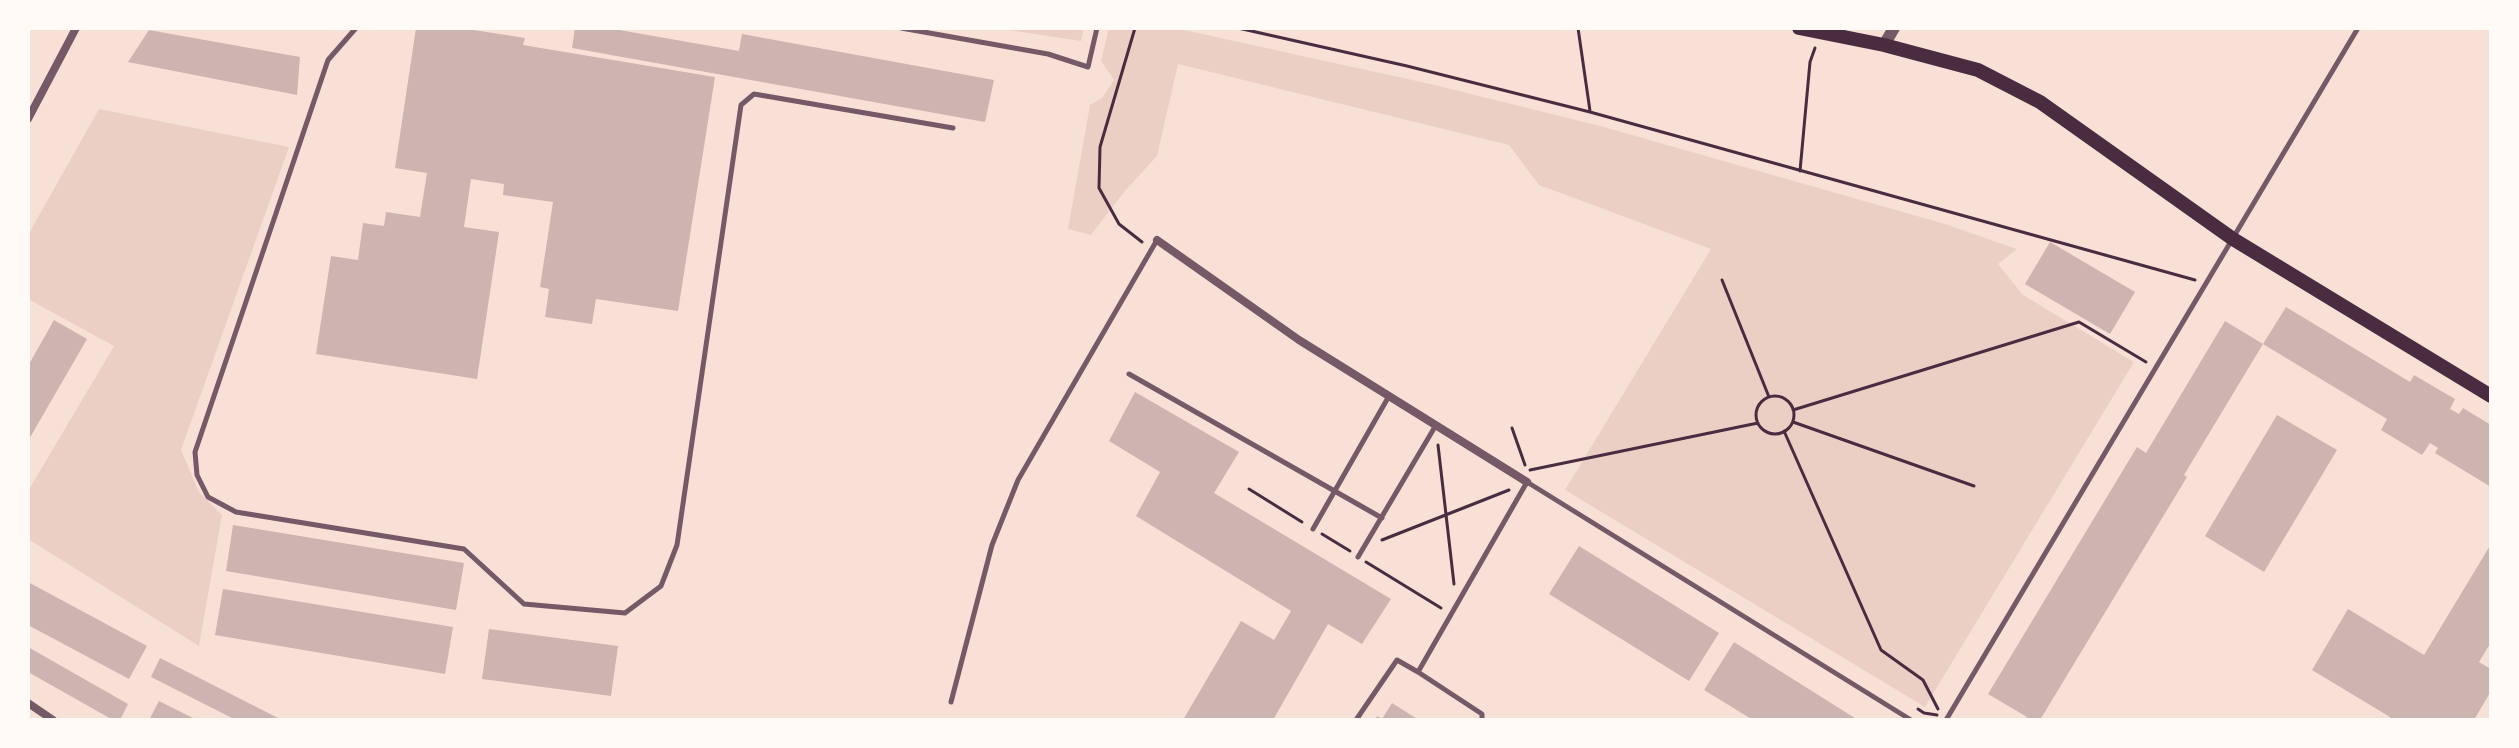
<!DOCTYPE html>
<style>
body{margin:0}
#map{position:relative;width:2519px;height:748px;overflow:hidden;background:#f7e1d7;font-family:Montserrat,sans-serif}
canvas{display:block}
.frame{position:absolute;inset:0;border:30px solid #fffaf5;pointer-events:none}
</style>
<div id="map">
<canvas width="2519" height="748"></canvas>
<div class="frame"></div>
</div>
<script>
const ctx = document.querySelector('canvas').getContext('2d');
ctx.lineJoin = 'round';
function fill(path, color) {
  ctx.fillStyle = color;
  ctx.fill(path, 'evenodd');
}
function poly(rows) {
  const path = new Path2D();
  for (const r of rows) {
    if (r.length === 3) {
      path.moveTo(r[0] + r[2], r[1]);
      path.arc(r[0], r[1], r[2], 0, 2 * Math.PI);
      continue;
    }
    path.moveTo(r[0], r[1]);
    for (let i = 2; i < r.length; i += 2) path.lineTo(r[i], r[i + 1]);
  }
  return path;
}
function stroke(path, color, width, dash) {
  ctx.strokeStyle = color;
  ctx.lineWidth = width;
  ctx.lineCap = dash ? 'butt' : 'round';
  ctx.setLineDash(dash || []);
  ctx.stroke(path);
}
const green = poly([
 [995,28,1084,28,1081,41],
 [1109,28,1175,28,1435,85,1604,127,1945,224,2017,249,1998,264,2023,295,2134,362,1925,707,1565,490,1711,249,1539,185,1509,145,1178,64,1157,156,1124,192,1091,235,1068,229,1090,105,1102,98,1114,80,1101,61],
 [99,109,289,147,181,450,199,492,222,515,199,646,28,539,28,491,114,346,28,299,28,235]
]);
const building = poly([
 [416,28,461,28,525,38,523,45,715,77,678,311,596,299,592,324,545,317,549,289,540,287,553,202,503,195,504,184,471,179,464,227,499,232,477,379,316,354,331,256,358,260,363,223,384,226,386,212,420,217,427,173,395,168],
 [575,28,608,28,739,51,742,34,994,80,985,122,572,48],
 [149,30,300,57,297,95,128,62],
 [2050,242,2135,292,2110,334,2025,284],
 [2286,307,2410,382,2414,375,2455,399,2450,409,2459,414,2463,408,2491,425,2491,487,2435,453,2438,448,2430,443,2422,455,2381,430,2387,419,2263,344],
 [54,320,87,339,28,441,28,366],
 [2225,321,2263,344,2184,475,2187,477,2040,720,2025,720,2027,717,1988,694,2137,447,2146,453],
 [1135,392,1239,452,1214,493,1391,599,1362,644,1328,624,1273,720,1183,720,1241,621,1274,640,1291,611,1136,516,1160,472,1109,441],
 [2277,415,2337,450,2264,572,2205,536],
 [233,525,464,563,456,610,226,571],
 [2491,544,2491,642,2479,662,2491,669,2491,691,2474,720,2389,720,2390,717,2312,670,2348,609,2424,655],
 [1579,546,1719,633,1689,681,1549,594],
 [28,582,147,646,129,679,28,625],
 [223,589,453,627,445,674,215,635],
 [489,629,618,646,611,696,482,679],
 [1734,642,1858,720,1753,720,1704,690],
 [28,647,128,704,120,720,113,720,28,672],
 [160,658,282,720,236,720,151,677],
 [159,701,197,720,149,720],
 [1392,703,1419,720,1375,720,1377,716,1382,719]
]);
const path = poly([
 [1135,28,1100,147,1099,188,1119,224,1142,242],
 [1238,28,1407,66,1590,112,2195,280],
 [1578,28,1590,111],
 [1800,171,1810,62,1815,48],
 [1722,280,1769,397],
 [1775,415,19],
 [1793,410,2079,322,2146,362],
 [1793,422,1974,486],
 [1512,428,1525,465],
 [1784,431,1881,650,1923,680,1938,709],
 [1438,445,1454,584],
 [1530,470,1758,423],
 [1249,489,1302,522],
 [1322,534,1350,551],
 [1382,540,1509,490],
 [1366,562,1441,608],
 [1918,709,1924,713,1937,715]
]);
const service = poly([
 [356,28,328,60,195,452,197,475,208,497,236,512,464,549,524,604,625,613,661,586,677,545,741,105,754,94,953,128],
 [901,28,1048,54,1088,67,1097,28],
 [1129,374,1382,518],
 [1313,529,1389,396],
 [1358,557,1436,425],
 [951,702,992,545,1018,480,1157,240],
 [1356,720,1397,660,1418,672],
 [1482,720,1482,714,1418,672,1527,482,1911,720],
 [1946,720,2358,28]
]);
const minor = poly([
 [28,119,76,28],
 [1157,240,1299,340,1527,482],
 [28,703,53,720]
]);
const tertiary = poly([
 [1884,45,1894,28]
]);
const secondary = poly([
 [1799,28,1884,45,1978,70,2040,102,2233,239,2491,396]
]);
fill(green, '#ebcfc5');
fill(building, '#ccb4b1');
stroke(path, '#4a2c40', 3);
stroke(service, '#755966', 5);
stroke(minor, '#755966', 8);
stroke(tertiary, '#755966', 12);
stroke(secondary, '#4a2c40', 14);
</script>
